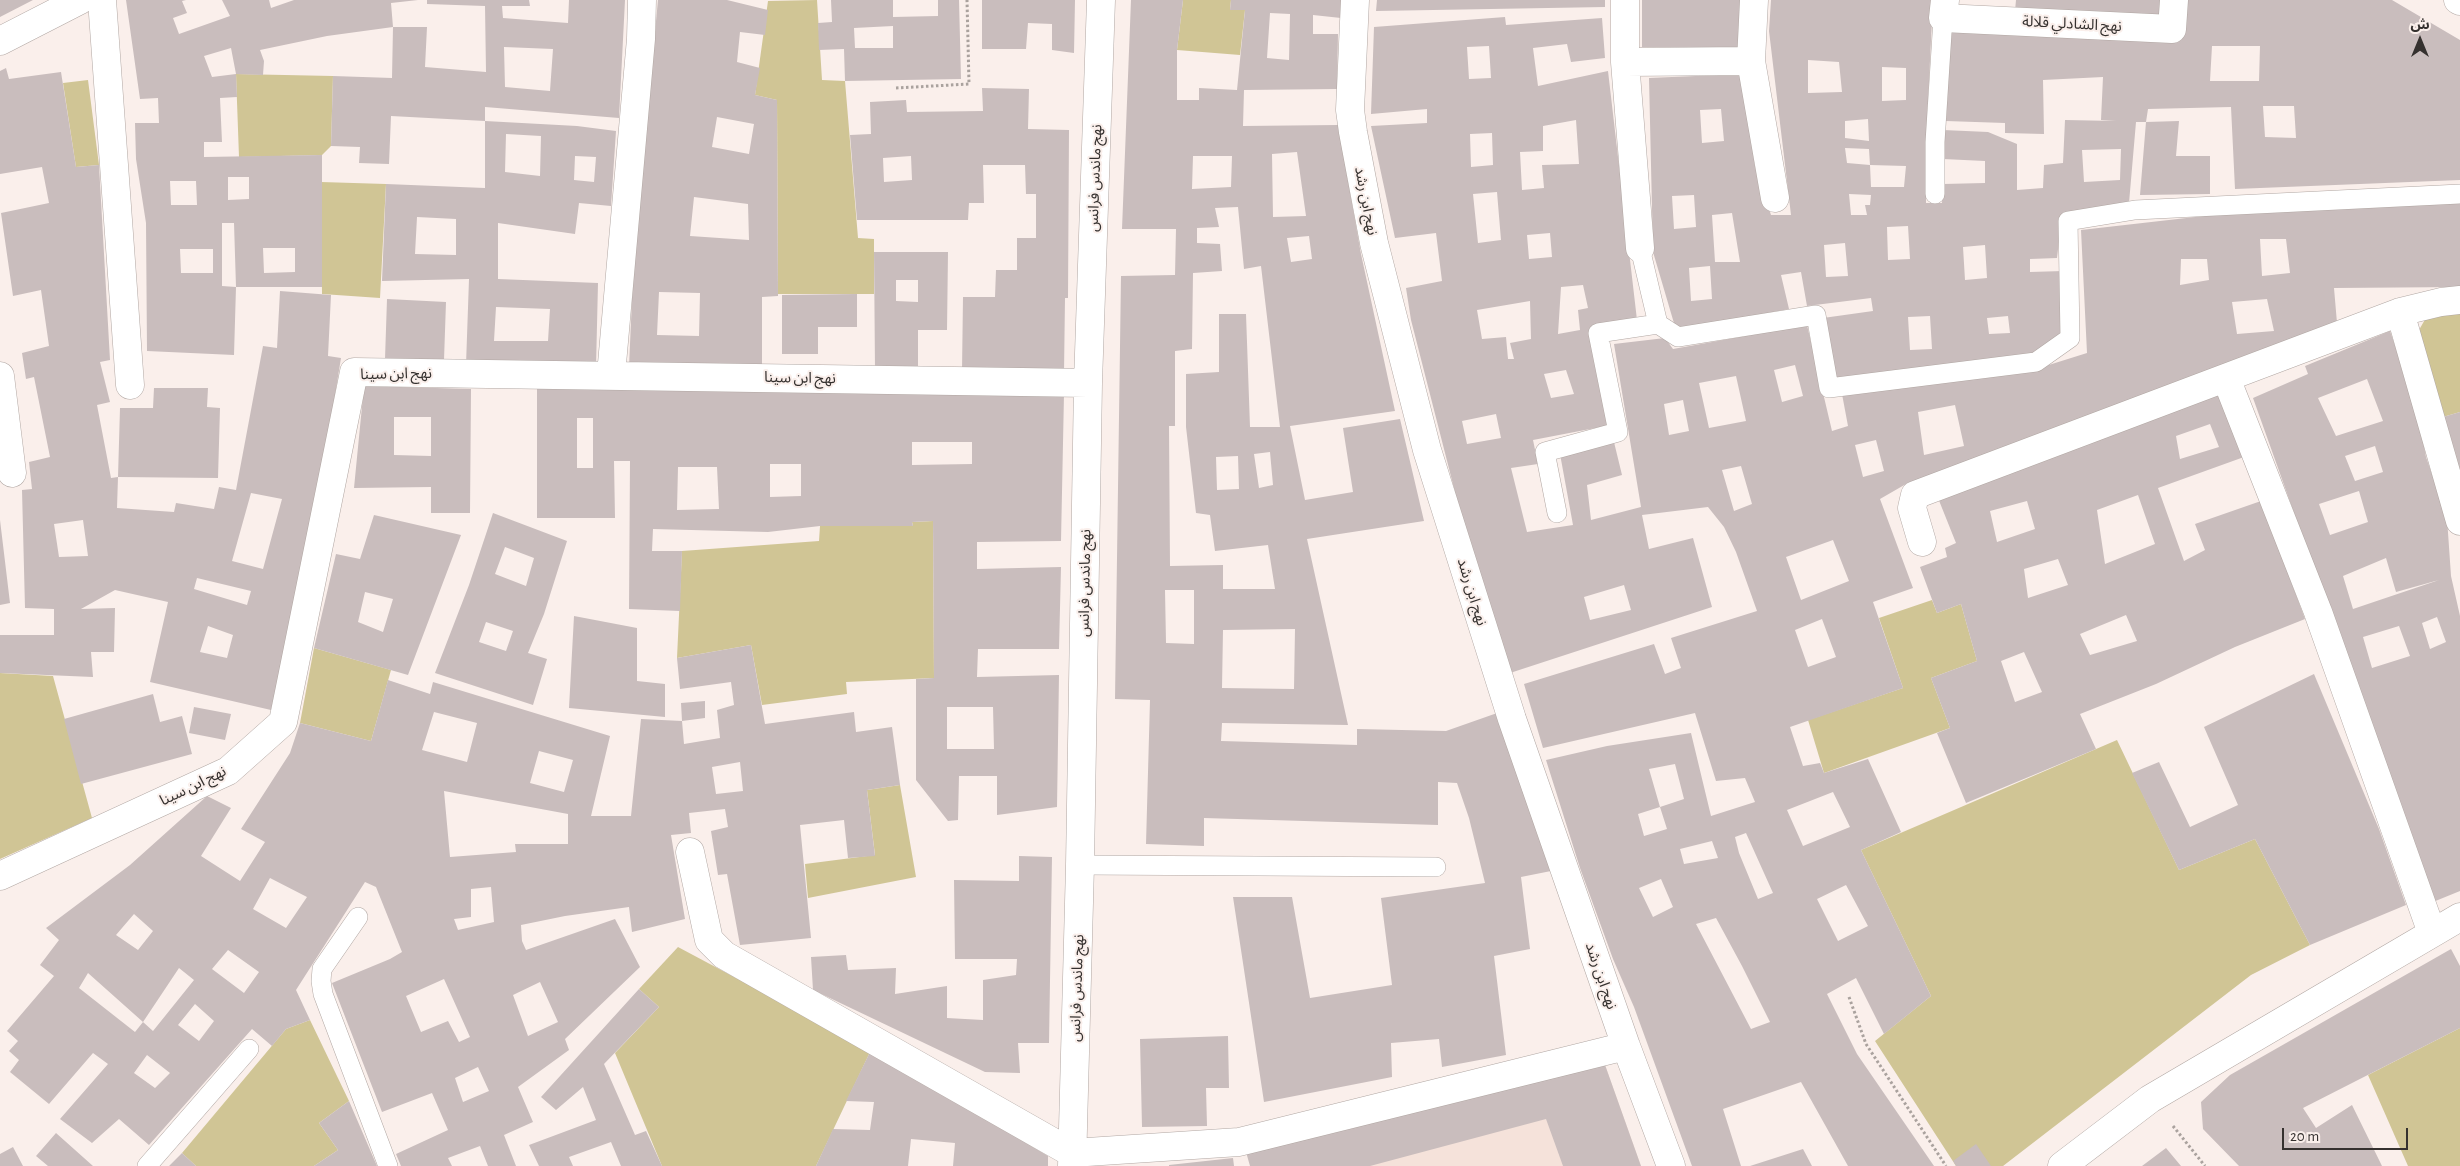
<!DOCTYPE html>
<meta charset="utf-8">
<style>
body{margin:0}
#map{position:relative;width:2460px;height:1166px;overflow:hidden;background:#faefeb;font-family:"Alegreya Sans","Noto Sans Arabic",sans-serif}
canvas{display:block}
.north{position:absolute;left:2395px;top:15px;width:50px;height:50px;-webkit-text-stroke:4px #faefeb;paint-order:stroke;rotate:0deg;font-size:14px;font-weight:700;line-height:20px;text-align:center;color:#35312f}
.north::after{content:'';display:block;margin:auto;width:18px;height:22px;background:#35312f;clip-path:polygon(50% 0,100% 100%,50% 72%,0 100%)}
.scale{position:absolute;left:2282px;top:1128px;width:126px;height:22px;box-sizing:border-box;border:2px solid #35312f;border-top:0;padding-left:6px;font-size:15px;line-height:18px;white-space:nowrap;color:#35312f;-webkit-text-stroke:4px #faefeb;paint-order:stroke}
</style>
<div id="map">
<canvas width="2460" height="1166"></canvas>
<div class="north">ش</div>
<div class="scale">20 m</div>
</div>
<script>
const ctx = document.querySelector('canvas').getContext('2d');
ctx.lineJoin = 'round';
function fill(path, color) {
  ctx.fillStyle = color;
  ctx.fill(path, 'evenodd');
}
function poly(rows) {
  const path = new Path2D();
  for (const r of rows) {
    path.moveTo(r[0], r[1]);
    for (let i = 2; i < r.length; i += 2) path.lineTo(r[i], r[i + 1]);
  }
  return path;
}
function stroke(path, color, width, dash) {
  ctx.strokeStyle = color;
  ctx.lineWidth = width;
  ctx.lineCap = dash ? 'butt' : 'round';
  ctx.setLineDash(dash || []);
  ctx.stroke(path);
}
function drawText(font, color, halo, rows, align = 'center') {
  ctx.font = font + ' "Alegreya Sans","Noto Sans Arabic",sans-serif';
  ctx.lineWidth = 4;
  ctx.setLineDash([]);
  ctx.textBaseline = 'middle';
  ctx.strokeStyle = halo;
  ctx.fillStyle = color;
  for (const [text, x, y, turn = 0] of rows) {
    ctx.save();
    ctx.translate(x, y);
    ctx.rotate((+turn || 0) * Math.PI / 180);
    ctx.textAlign = isNaN(turn) ? turn : align;
    if (halo) ctx.strokeText(text, 0, 0);
    ctx.fillText(text, 0, 0);
    ctx.restore();
  }
}
const built = poly([
 [1604,1062,1641,1166,1250,1166]
]);
const green = poly([
 [817,0,822,80,845,81,858,238,874,239,874,294,778,294,777,100,755,95,768,1],
 [1183,0,1231,0,1230,10,1245,10,1240,55,1177,50],
 [236,74,333,76,331,146,322,155,239,157],
 [88,80,99,165,76,167,63,83],
 [321,182,386,184,380,298,322,294],
 [2460,313,2460,412,2443,417,2419,330,2427,316],
 [933,521,934,678,846,682,847,694,762,705,751,645,677,658,682,551,819,541,820,526,913,526,912,522],
 [1932,600,1937,613,1961,604,1977,661,1931,678,1950,728,1824,773,1808,720,1903,688,1879,618],
 [314,648,391,670,371,741,300,723],
 [0,673,53,676,92,818,0,859],
 [2117,740,2179,870,2255,839,2310,945,2251,975,2003,1166,1956,1166,1875,1041,1931,996,1861,850],
 [900,785,916,877,808,898,805,864,875,855,867,790],
 [678,947,871,1050,816,1166,662,1166,615,1053,659,1007,639,989],
 [310,1020,349,1101,319,1123,338,1150,314,1166,196,1166,182,1153,286,1029],
 [2460,1028,2460,1166,2408,1166,2368,1075]
]);
const building = poly([
 [0,0,33,0,0,17],
 [126,0,186,0,182,1,187,13,173,18,179,34,230,16,222,0,269,0,271,8,294,0,418,0,391,3,393,27,427,27,425,67,486,72,485,6,427,4,427,0,529,0,530,6,502,6,503,18,568,23,569,0,625,0,619,118,485,107,485,121,391,116,389,164,359,163,360,147,331,146,333,76,392,78,393,27,327,36,260,50,264,61,263,75,236,74,231,48,204,56,212,77,236,74,237,97,220,98,222,142,204,142,204,157,322,155,322,287,236,287,234,223,222,223,222,286,236,287,234,355,147,351,146,223,136,159,135,123,159,123,158,98,140,99],
 [504,47,553,49,550,91,505,87],
 [228,177,249,177,249,199,228,200],
 [170,181,196,181,197,205,171,205],
 [263,248,295,248,295,272,264,273],
 [180,249,213,249,213,273,181,273],
 [658,0,727,0,768,10,765,35,740,32,737,62,760,68,755,95,777,100,778,296,762,297,762,369,629,367,634,253],
 [717,117,754,124,749,154,712,147],
 [694,197,748,204,749,240,690,236],
 [659,292,700,293,699,336,657,335],
 [831,0,893,0,893,17,938,16,938,0,959,0,961,79,845,81,844,49,819,50,818,23,832,22],
 [893,26,893,48,855,48,854,28],
 [982,0,1075,0,1074,53,1052,50,1052,24,1028,23,1026,49,982,49],
 [1131,0,1183,0,1177,50,1177,100,1199,100,1199,88,1237,90,1245,10,1230,10,1231,0,1342,0,1341,18,1313,15,1313,34,1338,34,1337,89,1244,90,1243,126,1338,125,1361,254,1395,411,1290,426,1305,500,1353,492,1343,428,1400,419,1424,521,1307,539,1348,725,1222,723,1221,741,1357,745,1357,729,1446,731,1500,712,1551,871,1521,877,1530,949,1494,956,1506,1055,1442,1067,1439,1039,1391,1043,1392,1077,1264,1102,1233,897,1292,897,1310,998,1392,985,1381,898,1485,883,1469,818,1457,783,1438,782,1438,825,1204,818,1204,846,1146,844,1150,700,1115,699,1121,276,1175,275,1176,229,1122,229],
 [1270,13,1290,14,1289,60,1267,58],
 [1297,152,1306,216,1273,217,1272,154],
 [1193,156,1232,156,1231,187,1192,189],
 [1238,207,1244,269,1261,266,1280,427,1250,427,1246,314,1219,314,1219,372,1186,374,1186,427,1196,513,1210,515,1215,551,1268,545,1275,589,1223,589,1223,565,1170,566,1169,426,1175,426,1175,351,1192,349,1193,273,1222,271,1220,244,1197,243,1197,228,1219,227,1215,208],
 [1309,236,1312,259,1291,262,1287,238],
 [1270,452,1273,485,1259,488,1254,454],
 [1238,456,1239,489,1217,490,1216,457],
 [1165,590,1194,590,1194,644,1166,643],
 [1295,629,1294,689,1222,688,1223,630],
 [1377,0,1605,0,1605,7,1376,11],
 [1642,0,1741,0,1740,48,1642,47],
 [1771,0,1933,0,1926,142,1926,203,1942,203,1943,184,1985,183,1985,161,1943,159,1943,130,1988,132,2017,144,2017,190,2043,188,2044,165,2063,163,2065,120,2116,121,2101,120,2103,77,2043,80,2044,134,2005,133,2005,123,1946,121,1951,29,2156,36,2183,0,2392,0,2460,40,2460,180,2235,189,2231,107,2148,109,2146,122,2136,122,2129,203,2062,215,2057,258,2030,259,2030,272,2063,271,2065,330,2035,354,1834,380,1823,318,1873,311,1871,298,1807,306,1801,272,1781,275,1789,309,1676,330,1653,252,1649,78,1742,74,1755,166,1771,215,1791,215,1769,31],
 [2212,46,2260,46,2259,81,2210,81],
 [1808,60,1839,62,1842,92,1808,93],
 [1882,67,1906,68,1906,100,1882,101],
 [2263,106,2294,106,2296,138,2265,137],
 [1721,109,1724,141,1702,143,1700,110],
 [1868,119,1869,141,1845,138,1845,121],
 [1845,148,1869,149,1870,165,1906,166,1904,187,1871,187,1870,165,1847,163],
 [2121,149,2120,180,2084,182,2082,150],
 [1849,194,1871,195,1870,205,1865,205,1867,215,1851,215],
 [1694,195,1696,227,1674,229,1672,196],
 [1732,213,1740,262,1715,262,1712,215],
 [1908,226,1910,259,1888,260,1887,227],
 [1845,243,1848,276,1826,277,1824,245],
 [1985,245,1987,278,1965,280,1963,247],
 [1710,266,1712,299,1691,301,1689,268],
 [1930,316,1932,349,1910,350,1908,317],
 [2008,316,2010,333,1989,334,1987,318],
 [2016,0,2162,0,2160,21,2015,11],
 [1505,17,1506,25,1602,18,1605,58,1571,62,1567,44,1533,48,1538,86,1608,71,1637,320,1590,329,1611,425,1533,440,1538,464,1511,468,1527,532,1573,525,1560,454,1613,438,1622,475,1587,485,1591,520,1641,507,1614,344,1665,338,1673,349,1807,325,1832,431,1848,426,1842,394,2036,369,2087,353,2081,230,2204,216,2460,202,2460,287,2334,288,2337,323,1969,466,1906,484,1880,499,1913,588,1873,602,1903,688,1790,727,1803,766,1820,763,1824,773,1868,759,1901,832,1861,850,1931,996,1884,1034,1856,978,1827,994,1857,1054,1934,1166,1848,1166,1801,1082,1723,1109,1741,1166,1692,1166,1634,1007,1613,959,1580,868,1546,760,1607,746,1691,733,1711,816,1755,802,1745,778,1716,781,1695,713,1543,748,1524,684,1654,644,1665,674,1681,668,1671,638,1757,611,1736,552,1724,527,1708,507,1642,515,1649,549,1693,538,1712,607,1510,673,1467,539,1411,320,1406,288,1442,281,1436,233,1395,238,1371,126,1427,123,1427,109,1371,114,1374,27],
 [1489,46,1491,78,1469,79,1467,47],
 [1576,120,1579,164,1542,165,1544,188,1522,190,1520,152,1543,151,1543,126],
 [1492,133,1493,165,1471,167,1470,134],
 [1497,192,1501,240,1478,243,1473,194],
 [1550,233,1552,257,1529,259,1527,235],
 [2260,239,2286,239,2290,273,2262,276],
 [2181,259,2207,259,2209,280,2180,285],
 [1583,285,1588,308,1578,310,1580,330,1558,334,1561,287],
 [2267,299,2274,331,2237,334,2232,302],
 [1530,301,1531,339,1510,343,1514,359,1508,359,1506,337,1482,339,1477,310],
 [1795,365,1803,396,1782,402,1774,370],
 [1566,370,1574,394,1551,398,1544,374],
 [1736,376,1746,421,1709,428,1699,383],
 [1683,400,1689,431,1669,435,1664,404],
 [1955,405,1964,446,1924,455,1918,412],
 [1496,414,1501,438,1467,444,1462,421],
 [1876,440,1884,471,1863,477,1855,445],
 [1741,466,1752,504,1734,511,1722,470],
 [1833,540,1849,581,1801,600,1786,557],
 [1624,585,1631,610,1590,620,1584,597],
 [1822,619,1836,657,1808,667,1795,630],
 [1675,764,1684,799,1660,807,1649,769],
 [1833,792,1850,827,1803,846,1787,810],
 [1660,807,1667,829,1644,836,1638,814],
 [1746,833,1773,893,1758,899,1739,853,1735,837],
 [1712,841,1718,858,1684,864,1680,849],
 [1661,879,1673,907,1653,917,1639,888],
 [1846,885,1868,926,1838,941,1817,899],
 [1716,918,1742,966,1770,1022,1751,1029,1696,924],
 [6,68,9,79,61,72,76,167,99,165,110,360,100,362,110,402,97,405,111,478,118,477,117,508,174,512,176,503,214,509,219,487,236,490,263,346,277,348,280,291,331,295,328,356,341,358,317,506,271,710,150,682,168,602,115,590,81,609,115,608,114,652,91,652,93,677,0,673,0,635,54,635,54,609,25,608,22,490,32,489,29,462,50,457,34,377,26,379,22,353,49,346,41,290,13,296,1,213,49,203,42,167,0,174,0,71],
 [251,493,282,499,263,569,232,561],
 [83,520,88,556,59,557,54,524],
 [197,578,251,591,247,605,194,589],
 [208,626,233,635,227,658,200,652],
 [982,88,1029,89,1028,129,1069,130,1068,298,1065,298,1064,373,962,371,963,297,995,297,996,270,1017,270,1017,238,1036,238,1036,194,1026,194,1025,165,983,165,984,203,969,203,968,220,857,220,850,135,871,134,870,102,906,100,907,112,983,111],
 [911,156,912,180,884,182,883,158],
 [485,121,577,126,616,131,611,206,579,203,575,234,498,223,498,279,598,283,596,367,466,365,469,279,382,281,386,184,485,188],
 [506,134,541,136,540,176,505,172],
 [575,156,596,157,594,182,574,180],
 [417,217,456,219,456,255,415,254],
 [496,307,550,309,548,341,494,341],
 [2179,121,2176,156,2210,156,2210,194,2140,195,2146,122],
 [874,252,948,252,947,330,918,330,918,370,875,370],
 [896,280,918,280,918,302,896,301],
 [857,294,857,327,818,327,818,354,782,354,782,295],
 [387,299,446,302,444,360,385,359],
 [2390,331,2417,410,2426,457,2447,518,2451,576,2460,616,2460,891,2433,902,2253,398,2308,374,2305,366],
 [2367,379,2383,421,2336,436,2318,398],
 [2375,446,2383,472,2355,481,2345,456],
 [2359,491,2368,522,2330,535,2319,504],
 [2386,558,2396,592,2439,580,2353,609,2343,576],
 [2437,617,2446,642,2430,649,2422,623],
 [2399,626,2410,656,2372,668,2363,637],
 [364,386,471,389,470,513,431,513,431,487,354,488],
 [394,417,431,417,431,456,394,455],
 [154,388,208,388,207,407,220,408,218,478,118,477,120,408,153,408],
 [537,388,1064,394,1061,541,977,542,977,569,1061,567,1059,649,978,649,977,677,1059,675,1057,807,997,815,997,776,959,776,958,820,948,821,916,780,916,679,934,678,933,521,912,522,913,526,820,526,768,532,653,529,652,551,682,551,680,611,629,609,630,461,614,461,615,518,537,518],
 [577,418,593,418,593,468,577,468],
 [912,442,972,442,972,464,912,465],
 [770,464,801,464,801,496,770,497],
 [678,467,717,467,719,509,677,510],
 [947,707,993,707,994,749,947,749],
 [2219,393,2244,457,2158,488,2184,561,2205,550,2195,524,2261,501,2305,619,2235,647,2156,684,2080,714,2096,749,1966,803,1937,733,1950,728,1931,678,1977,661,1961,604,1937,613,1920,567,1947,557,1945,548,1956,543,1938,498],
 [2210,424,2219,447,2180,459,2176,436],
 [2138,495,2155,544,2105,564,2097,510],
 [2027,501,2035,529,1997,542,1990,511],
 [2058,559,2068,585,2028,598,2024,569],
 [2126,615,2137,641,2090,655,2080,634],
 [2024,652,2042,692,2015,702,2001,661],
 [2460,412,2460,482,2443,417],
 [493,513,567,541,544,614,528,653,547,659,533,705,435,673,469,585],
 [505,547,534,558,526,586,495,574],
 [486,622,513,631,506,651,479,642],
 [374,515,461,535,408,675,314,648,336,554,360,559],
 [365,592,393,599,383,632,358,622],
 [0,520,10,603,0,605],
 [574,616,637,628,637,681,665,684,665,717,569,708],
 [751,645,765,724,854,712,856,732,892,727,900,785,867,790,875,856,848,858,844,820,800,825,811,938,740,945,727,874,718,875,711,831,728,827,725,809,689,813,691,833,671,835,685,919,632,932,629,907,565,916,521,925,522,941,526,950,615,919,640,967,565,1039,569,1050,518,1087,533,1122,504,1135,516,1166,488,1166,480,1146,448,1158,452,1166,401,1166,396,1154,448,1130,432,1093,382,1112,332,983,390,959,402,952,376,887,365,882,296,990,310,1020,286,1029,272,1046,252,1029,149,1145,119,1119,92,1143,60,1119,108,1064,93,1053,49,1104,10,1072,19,1060,9,1051,18,1041,7,1031,54,976,40,965,59,940,46,928,130,865,207,796,231,808,201,856,240,881,265,842,241,829,290,753,300,723,371,741,388,680,430,694,433,682,610,736,591,816,631,816,641,719,682,721,684,744,720,738,717,710,734,705,731,682,680,689,677,658],
 [434,712,477,723,467,762,422,750],
 [539,751,573,760,564,792,530,783],
 [740,762,743,791,716,794,712,767],
 [444,791,568,814,568,844,515,844,516,852,450,857],
 [270,878,307,897,286,928,253,909],
 [491,887,494,922,458,930,454,919,471,917,471,889],
 [134,914,153,931,138,950,116,935],
 [228,950,259,972,244,993,212,969],
 [179,968,194,980,153,1031,143,1022],
 [88,973,143,1022,135,1032,79,988],
 [444,979,470,1037,459,1042,448,1021,421,1032,406,996],
 [540,982,558,1022,528,1036,513,995],
 [195,1004,214,1021,199,1041,178,1025],
 [147,1055,170,1073,155,1088,134,1073],
 [478,1067,489,1091,463,1102,455,1078],
 [2314,674,2379,829,2406,905,2310,945,2255,839,2179,870,2132,773,2159,762,2190,827,2238,805,2204,727],
 [153,694,160,722,182,716,192,754,81,784,64,719],
 [705,701,705,718,682,721,681,703],
 [194,707,231,714,225,740,189,733],
 [1019,856,1052,857,1049,1043,1018,1043,1020,1073,985,1072,813,990,811,957,846,955,848,970,896,968,895,994,947,986,947,1018,983,1020,983,980,1016,975,1017,959,955,959,954,880,1019,881],
 [2451,949,2460,966,2460,1028,2303,1108,2316,1128,2352,1105,2382,1166,2239,1166,2203,1129,2201,1102,2230,1075],
 [639,989,659,1007,604,1064,635,1135,646,1131,662,1166,621,1166,611,1142,569,1157,573,1166,539,1166,529,1145,596,1120,583,1087,556,1110,541,1097],
 [1228,1036,1229,1088,1206,1088,1207,1126,1142,1127,1140,1039],
 [871,1050,1048,1156,1048,1166,953,1166,955,1143,911,1139,908,1166,816,1166,833,1129,870,1130,874,1102,846,1101],
 [1604,1062,1641,1166,1563,1166,1546,1119,1370,1166,1250,1166,1246,1152],
 [349,1101,377,1166,314,1166,338,1150,319,1123],
 [56,1133,93,1166,48,1166,36,1156],
 [1976,1144,1991,1166,1956,1166,1953,1161],
 [13,1147,23,1166,0,1166,0,1154],
 [2166,1148,2181,1166,2142,1166],
 [1803,1149,1812,1166,1750,1166],
 [182,1153,196,1166,169,1166],
 [1233,1158,1234,1166,1169,1166,1169,1165]
]);
const path = poly([
 [896,88,969,84,967,0],
 [1849,997,1866,1044,1946,1166],
 [2173,1126,2205,1166]
]);
const service = poly([
 [1935,194,1935,142,1943,18],
 [1640,248,1658,324],
 [1557,513,1545,452,1618,432,1598,333,1658,324,1678,337,1816,315,1829,388,2036,362,2070,338,2068,221,2135,210,2460,194],
 [1080,865,1436,867],
 [358,917,322,969,321,981,323,994,388,1166],
 [147,1166,249,1049]
]);
const minor = poly([
 [102,0,130,385],
 [1355,0,1350,110,1353,132,1374,243,1427,450,1512,719,1626,1046,1671,1166],
 [1625,0,1625,62,1640,248],
 [1754,0,1751,61,1775,198],
 [1945,0,1943,18,2172,29,2174,0],
 [0,41,80,0],
 [1625,62,1751,61],
 [2400,312,2460,521],
 [611,375,641,39,642,0],
 [0,376,12,473],
 [2226,378,2318,612,2432,933],
 [1922,542,1912,508,1915,495,2400,312,2441,302,2460,300],
 [690,852,709,940,724,955,1072,1153,1239,1142,1626,1046],
 [0,876,228,771,283,722,354,372,1088,383],
 [1072,1166,1080,865,1088,383,1101,0],
 [2062,1166,2150,1099,2460,917]
]);
const primary = poly([
 [2458,0,2460,1]
]);
const streetNames = [
 ["نهج الشادلي قلالة",2072,24,3],
 ["نهج ماندس فرانس",1095,178,-88],
 ["نهج ابن رشد",1366,201,79],
 ["نهج ابن سينا",396,374,-1],
 ["نهج ابن سينا",800,378,1],
 ["نهج ماندس فرانس",1085,583,-89],
 ["نهج ابن رشد",1472,592,73],
 ["نهج ابن سينا",193,786,-26],
 ["نهج ابن رشد",1601,976,71],
 ["نهج ماندس فرانس",1077,988,-88]
];
fill(built, '#f5e2da');
fill(green, '#d0c595');
fill(building, '#c9bdbd');
stroke(service, '#b1a7a3', 20);
stroke(minor, '#b1a7a3', 29);
stroke(primary, '#b1a7a3', 29);
stroke(path, '#aaa29e', 3, [2.5, 2.5]);
stroke(service, '#fff', 19);
stroke(minor, '#fff', 28);
stroke(primary, '#fff', 28);
drawText('15px', '#35312f', '#faefeb', streetNames);
</script>
